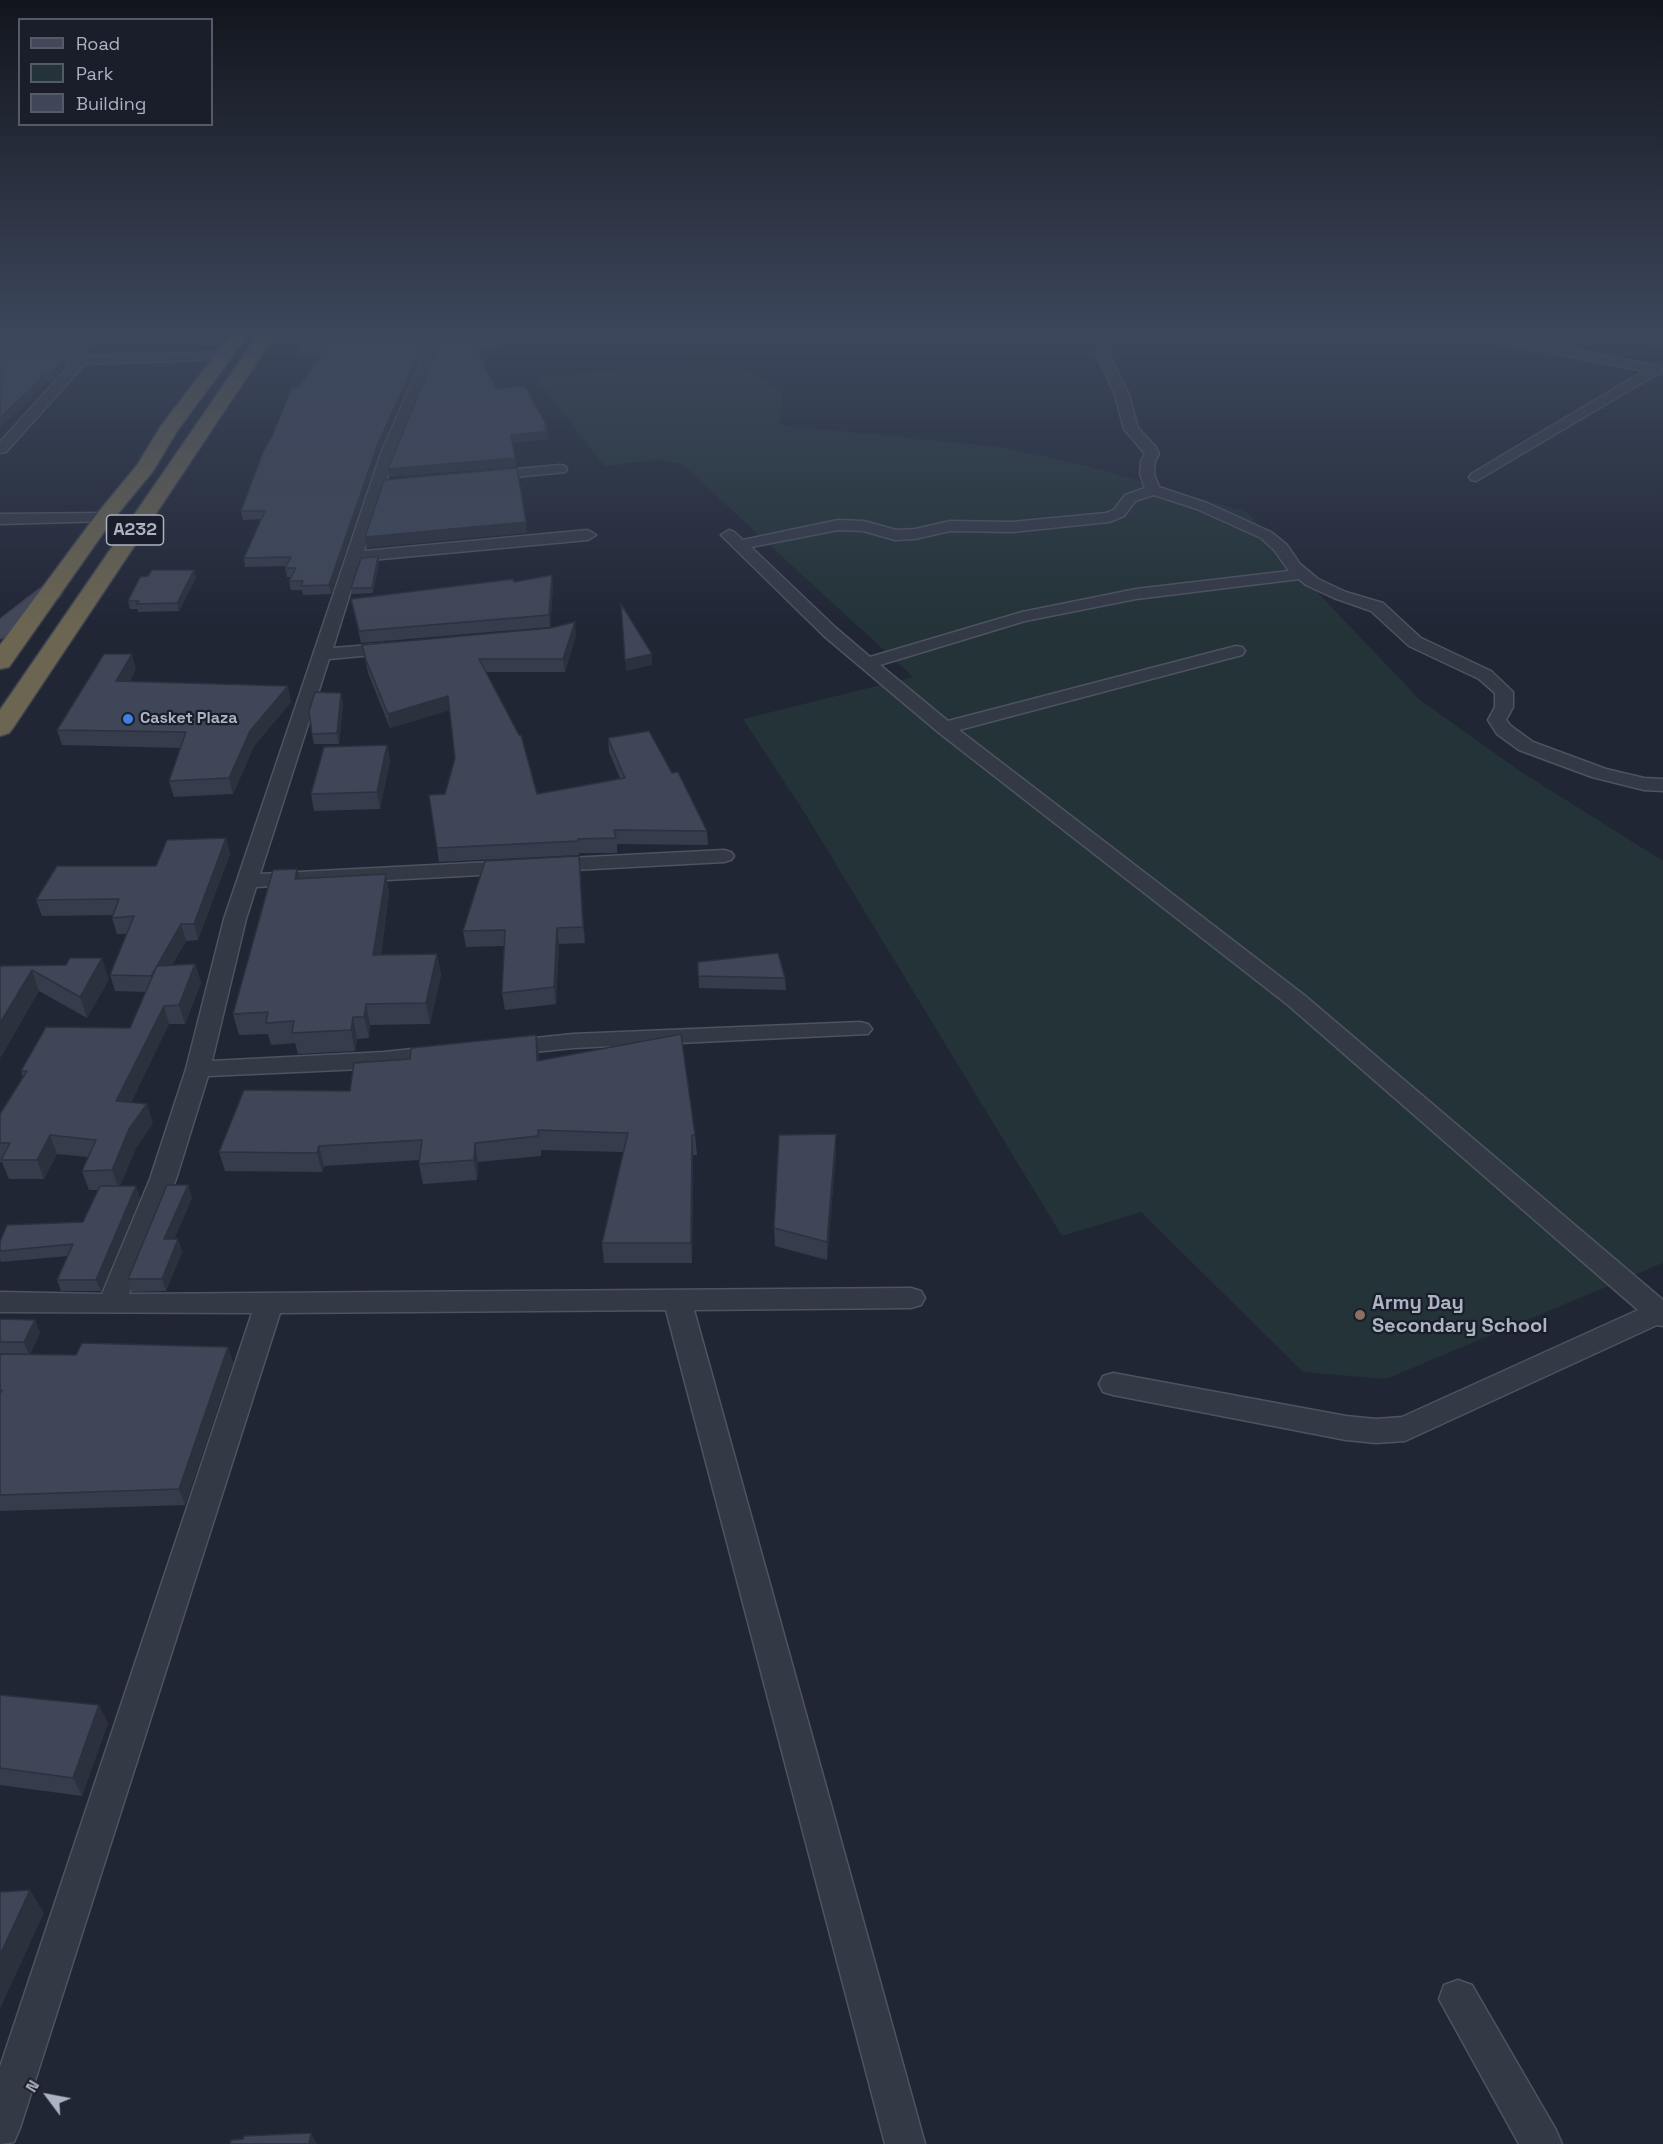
<!DOCTYPE html>
<style>
body{margin:0}
#map{position:relative;width:1663px;height:2144px;overflow:hidden;background:#212635;font-family:"Space Grotesk",sans-serif}
canvas{display:block}
.legend{position:absolute;left:18px;top:18px;width:195px;height:108px;box-sizing:border-box;background:#191e2a;border:2px solid #555a67;margin:0;padding:8px 10px;list-style:none;font-size:18px;color:#aeb3c3}
.legend li{display:flex;align-items:center;gap:12px;height:30px}
.legend b{width:30px;border:2px solid #555a67}
.north{position:absolute;left:18px;top:2066px;width:60px;height:60px;-webkit-text-stroke:4px #191e2a;paint-order:stroke;rotate:302deg;font-size:16px;font-weight:700;line-height:24px;text-align:center;color:#aeb3c3}
.north::after{content:'';display:block;margin:auto;width:21px;height:27px;background:#aeb3c3;clip-path:polygon(50% 0,100% 100%,50% 72%,0 100%)}
</style>
<div id="map">
<canvas width="1663" height="2144"></canvas>
<ul class="legend">
<li><b style="height:8px;background:#424759"></b>Road</li>
<li><b style="height:16px;background:#233337"></b>Park</li>
<li><b style="height:16px;background:#3f4658"></b>Building</li>
</ul>
<div class="north">N</div>
</div>
<script>
const ctx = document.querySelector('canvas').getContext('2d');
ctx.lineJoin = 'round';
function fill(path, color) {
  ctx.fillStyle = color;
  ctx.fill(path, 'evenodd');
}
function poly(rows) {
  const path = new Path2D();
  for (const r of rows) {
    path.moveTo(r[0], r[1]);
    for (let i = 2; i < r.length; i += 2) path.lineTo(r[i], r[i + 1]);
  }
  return path;
}
function stroke(path, color, width, dash) {
  ctx.strokeStyle = color;
  ctx.lineWidth = width;
  ctx.lineCap = dash ? 'butt' : 'round';
  ctx.setLineDash(dash || []);
  ctx.stroke(path);
}
function drawText(font, color, halo, rows, align = 'center') {
  ctx.font = font + ' "Space Grotesk",sans-serif';
  ctx.lineWidth = 4.5;
  ctx.setLineDash([]);
  ctx.textBaseline = 'middle';
  ctx.strokeStyle = halo;
  ctx.fillStyle = color;
  for (const [text, x, y, turn = 0] of rows) {
    ctx.save();
    ctx.translate(x, y);
    ctx.rotate((+turn || 0) * Math.PI / 180);
    ctx.textAlign = isNaN(turn) ? turn : align;
    if (halo) ctx.strokeText(text, 0, 0);
    ctx.fillText(text, 0, 0);
    ctx.restore();
  }
}
const green = poly([
 [716,361,749,371,783,394,779,425,1000,447,1087,466,1247,512,1318,593,1420,700,1520,771,1663,861,1663,1263,1386,1379,1303,1372,1141,1212,1062,1236,806,815,743,719,913,677,682,464,658,460,604,466,535,377]
]);
const path = poly([
 [1620,332,1663,348]
]);
const street = poly([
 [434,332,446,332,395,453,364,551,588,530,596,535,588,540,360,561,333,648,394,643,400,644,403,648,400,652,394,653,329,659,260,874,724,850,731,852,734,856,731,860,724,862,256,887,246,919,212,1061,384,1052,441,1046,449,1049,453,1054,449,1059,441,1062,384,1068,208,1076,176,1179,129,1294,911,1288,921,1291,925,1298,921,1305,911,1308,694,1310,925,2144,885,2144,666,1310,280,1313,20,2128,14,2142,0,2144,0,2067,252,1313,0,1312,0,1292,102,1294,150,1179,186,1069,224,919,381,453,434,332],
 [1087,332,1100,332,1110,346,1108,352,1129,395,1138,428,1155,446,1159,454,1155,461,1154,474,1159,487,1207,503,1271,532,1287,545,1300,564,1318,579,1346,592,1383,603,1421,638,1491,671,1513,692,1513,707,1506,720,1511,726,1533,742,1606,769,1644,778,1663,779,1663,791,1644,790,1592,777,1519,750,1497,734,1488,720,1495,707,1495,693,1479,679,1409,646,1371,611,1334,598,1306,585,1299,579,1136,599,1025,621,880,665,948,721,1236,646,1242,647,1245,651,1242,655,959,730,1304,995,1663,1300,1663,1326,1657,1325,1405,1441,1376,1443,1346,1440,1113,1395,1103,1392,1099,1384,1103,1376,1113,1373,1346,1416,1376,1419,1402,1417,1638,1310,1288,1005,938,732,824,636,721,535,729,530,734,532,743,540,838,520,864,521,896,530,915,529,950,521,1012,522,1106,513,1114,510,1125,495,1145,488,1140,474,1141,461,1145,454,1124,429,1115,395,1096,352,1098,346,1087,332],
 [1154,495,1197,509,1261,538,1274,550,1289,571,1136,589,1022,612,870,657,836,628,751,547,838,530,863,531,895,540,915,539,950,531,1012,532,1109,522,1124,516,1135,501,1154,495],
 [1459,332,1485,332,1661,367,1663,374,1657,374,1476,481,1471,480,1469,477,1471,474,1644,371,1465,336,1459,332],
 [225,352,231,356,229,359,85,364,6,452,0,453,0,442,71,364,0,364,0,356,57,357,225,352],
 [560,465,565,466,567,469,565,472,485,480,478,476,485,472,560,465],
 [104,513,112,518,109,521,0,524,0,514,104,513],
 [860,1022,868,1024,872,1029,868,1034,573,1048,506,1055,498,1053,494,1048,498,1043,506,1041,573,1034,860,1022],
 [1458,1980,1472,1985,1556,2130,1562,2144,1519,2144,1439,1999,1444,1985,1458,1980]
]);
const secondary = poly([
 [51,585,59,587,62,592,59,597,8,636,0,638,0,620,43,587,51,585]
]);
const highway = poly([
 [233,332,250,332,177,431,153,471,111,522,9,667,0,669,0,645,97,514,138,464,161,426,233,332],
 [260,332,277,332,13,728,9,733,0,736,0,710,260,332]
]);
const wall = poly([
 [0,332,124,332,115,343,92,344,81,354,0,354],
 [294,332,433,332,379,452,331,594,303,595,302,590,291,590,289,581,292,577,287,577,285,568,286,566,245,567,244,558,261,519,243,520,241,511,273,434,299,387,322,354,299,354,297,346,301,341,295,342,293,334],
 [444,332,503,332,501,348,476,349,496,389,546,425,548,439,513,443,516,467,389,477],
 [0,359,64,359,66,366,52,381,47,381,0,428],
 [379,562,373,593,352,594,351,588],
 [194,570,196,578,179,611,138,612,138,609,130,609,128,601,148,576],
 [514,582,553,586,550,627,361,643,351,599],
 [576,635,565,672,486,672,537,794,620,778,609,752,608,738,672,773,707,831,708,845,617,844,617,853,579,853,579,855,439,862,429,795,445,794,455,758,450,710,390,728,368,673,362,645],
 [136,669,129,682,291,702,254,746,233,794,174,797,169,781,181,748,62,745,57,730],
 [341,693,343,704,339,744,314,744,312,734],
 [387,745,390,761,380,809,314,811,311,794],
 [226,838,230,854,198,940,186,941,172,965,195,964,201,983,185,1024,169,1024,131,1102,153,1123,136,1148,120,1186,140,1198,101,1291,61,1291,57,1280,68,1256,1,1262,0,1259,0,1242,83,1222,98,1190,89,1190,82,1171,88,1157,57,1154,44,1179,9,1179,2,1162,0,1162,0,1114,23,1078,21,1071,130,1028,146,992,115,991,110,975,127,934,117,934,112,918,113,915,42,916,36,900,156,866],
 [579,856,585,943,559,944,556,1004,505,1010,502,993,504,946,466,947,463,931],
 [297,869,300,879,386,874,389,894,381,955,437,954,441,975,430,1024,370,1025,369,1038,357,1039,355,1051,298,1054,295,1043,271,1045,268,1034,239,1035,233,1014],
 [698,962,785,978,786,990,699,988],
 [0,966,109,979,87,1018,39,991,0,1058],
 [536,1035,539,1061,695,1135,697,1155,693,1155,692,1263,604,1263,602,1243,623,1152,541,1150,541,1156,478,1162,477,1180,423,1184,419,1164,420,1160,324,1166,322,1172,225,1171,219,1152,350,1091,410,1059],
 [836,1134,836,1152,827,1260,775,1246,774,1228],
 [188,1185,192,1198,174,1239,178,1239,182,1252,166,1291,132,1292,128,1279],
 [0,1319,35,1320,40,1333,30,1354,76,1355,228,1347,233,1363,185,1505,0,1511],
 [0,1695,108,1723,82,1796,0,1785]
]);
const shadedWall = poly([
 [117,332,124,332,115,343,113,336],
 [428,332,433,332,379,452,331,594,329,585,378,444],
 [501,332,503,332,501,348,500,340],
 [90,336,92,344,81,354,79,347],
 [64,359,66,366,52,381,50,374],
 [45,374,47,381,0,428,0,418],
 [546,425,548,439,512,443,511,435],
 [515,458,516,467,389,477,388,469],
 [526,522,527,533,367,548,365,537],
 [378,557,379,562,373,593,372,588],
 [194,570,196,578,179,611,177,603],
 [552,575,553,586,550,627,549,615],
 [575,622,576,635,565,672,563,659],
 [132,654,136,669,120,696,116,681],
 [652,654,652,665,626,671,625,660],
 [288,686,291,702,254,746,233,794,229,778,250,731],
 [341,693,343,704,339,744,337,733],
 [448,696,450,710,390,728,388,714],
 [387,745,390,761,380,809,377,792],
 [226,838,230,854,198,940,194,924],
 [579,856,580,872,585,943,583,927],
 [297,869,302,890,295,879],
 [386,874,389,894,378,976,373,955],
 [181,924,186,941,156,992,151,976],
 [557,928,559,944,556,1004,554,987],
 [437,954,441,975,430,1024,426,1003],
 [102,958,109,979,87,1018,80,997],
 [195,964,201,983,185,1024,179,1005],
 [32,970,39,991,0,1058,0,1023],
 [366,1004,370,1025,369,1038,364,1017],
 [164,1006,169,1024,123,1120,116,1101],
 [353,1017,357,1039,355,1051,351,1030],
 [536,1035,539,1054,540,1081,537,1061],
 [147,1104,153,1123,136,1148,119,1189,112,1170,129,1129],
 [836,1134,836,1152,827,1260,827,1242],
 [50,1135,57,1154,44,1179,37,1160],
 [692,1135,693,1155,692,1263,691,1243],
 [475,1143,478,1162,477,1180,474,1160],
 [319,1146,324,1166,322,1172,317,1153],
 [188,1185,192,1198,169,1252,164,1239],
 [136,1186,140,1198,101,1291,96,1280],
 [178,1239,182,1252,166,1291,162,1279],
 [35,1320,40,1333,29,1355,24,1342],
 [228,1347,233,1363,185,1505,179,1489],
 [99,1705,108,1723,82,1796,73,1778],
 [30,1890,44,1913,0,2009,0,1955],
 [311,2133,317,2144,309,2144]
]);
const building = poly([
 [0,332,117,332,113,336,90,336,79,347,0,347,0,332],
 [294,332,428,332,378,444,329,585,301,586,303,581,289,581,296,568,285,568,291,557,244,558,265,511,241,511,263,452,273,434,292,387,299,387,327,346,297,346,306,334,293,334,294,332],
 [444,332,501,332,500,340,472,341,496,389,525,386,546,425,544,426,547,431,511,435,515,458,388,469,444,332],
 [0,359,64,359,50,374,45,374,0,418,0,359],
 [517,468,526,522,365,537,384,480,517,468],
 [378,557,372,588,351,588,361,558,378,557],
 [152,570,194,570,177,603,136,604,139,601,128,601,140,577,148,576,152,570],
 [552,575,549,615,359,631,351,599,513,579,514,582,552,575],
 [621,604,652,654,625,660,621,604],
 [575,622,563,659,479,659,519,735,521,735,537,794,625,778,608,738,649,731,672,773,678,772,707,831,614,830,616,838,578,839,578,841,437,848,429,795,445,794,455,758,448,696,388,714,366,660,362,645,550,628,575,622],
 [104,654,132,654,116,681,288,686,250,731,229,778,169,781,186,732,57,730,104,654],
 [315,692,341,693,337,733,312,734,309,711,315,692],
 [387,745,377,792,311,794,324,747,387,745],
 [226,838,194,924,181,924,151,976,110,975,134,916,112,918,119,899,36,900,57,866,156,866,167,840,226,838],
 [579,856,583,927,557,928,554,987,502,993,505,930,463,931,485,861,579,856],
 [297,869,295,879,386,874,373,955,437,954,426,1003,366,1004,364,1017,353,1017,351,1030,292,1033,294,1021,266,1023,268,1012,233,1014,273,870,297,869],
 [778,953,785,978,698,976,698,962,778,953],
 [70,958,102,958,80,997,32,970,0,1023,0,966,66,965,70,958],
 [195,964,179,1005,164,1006,116,1101,147,1104,129,1129,112,1170,82,1171,96,1140,50,1135,37,1160,1,1160,10,1143,0,1143,0,1114,27,1071,21,1071,46,1027,130,1028,157,966,195,964],
 [681,1034,695,1135,692,1135,691,1243,602,1243,628,1133,538,1130,538,1136,475,1143,474,1160,419,1164,422,1140,319,1146,317,1153,219,1152,244,1090,350,1091,354,1063,410,1059,411,1048,536,1035,537,1061,681,1034],
 [836,1134,827,1242,774,1228,779,1135,836,1134],
 [167,1185,188,1185,164,1239,178,1239,162,1279,128,1279,167,1185],
 [100,1186,136,1186,96,1280,57,1280,73,1244,0,1251,0,1242,7,1225,83,1222,100,1186],
 [0,1319,35,1320,24,1342,0,1342,0,1319],
 [82,1343,228,1347,179,1489,0,1495,0,1394,2,1390,0,1390,0,1354,76,1355,82,1343],
 [0,1695,99,1705,73,1778,0,1768,0,1695],
 [30,1890,0,1955,0,1892,30,1890],
 [311,2133,309,2144,230,2144,231,2140,243,2139,244,2136,311,2133]
]);
const markers = [
 [128,719,6,"#3f7fe0"],
 [1360,1315,6,"#8d6e63"]
];
const farPoinames = [
 ["Casket Plaza",140,719]
];
const shields = [
 [135,530,57]
];
const shieldNames = [
 ["A232",135,530]
];
const poiNames = [
 ["Army Day",1372,1304],
 ["Secondary School",1372,1327]
];
fill(green, '#233337');
stroke(street, '#4e5361', 3);
stroke(secondary, '#3d4250', 3);
stroke(highway, '#3e4350', 3);
stroke(path, '#404e54', 2, [2, 2]);
fill(street, '#343946');
fill(secondary, '#424759');
fill(highway, '#6c6551');
fill(wall, '#363c4c');
fill(shadedWall, '#2c313e');
fill(building, '#3f4658');
stroke(building, '#2c313e', 1.5);
const sky = ctx.createLinearGradient(0, 0, 0, 632);
sky.addColorStop(0, '#12151d');
sky.addColorStop(0.53, '#3d475c');
sky.addColorStop(1, '#3d475c00');
ctx.fillStyle = sky;
ctx.fillRect(0, 0, 1663, 632);
for (const [x, y, r, color] of markers) {
  const dot = new Path2D();
  dot.arc(x, y, r, 0, 2 * Math.PI);
  ctx.fillStyle = color;
  ctx.fill(dot);
  stroke(dot, '#191e2a', 2);
}
drawText('bold 16px', '#aeb3c3', '#191e2a', farPoinames, 'left');
for (const [x, y, w] of shields) {
  const box = new Path2D();
  box.roundRect(x - w / 2, y - 15, w, 30, 4.5);
  ctx.fillStyle = '#191e2a';
  ctx.fill(box);
  stroke(box, '#aeb3c3', 1.5);
}
drawText('bold 18px', '#aeb3c3', null, shieldNames);
drawText('bold 20px', '#aeb3c3', '#191e2a', poiNames, 'left');
</script>
